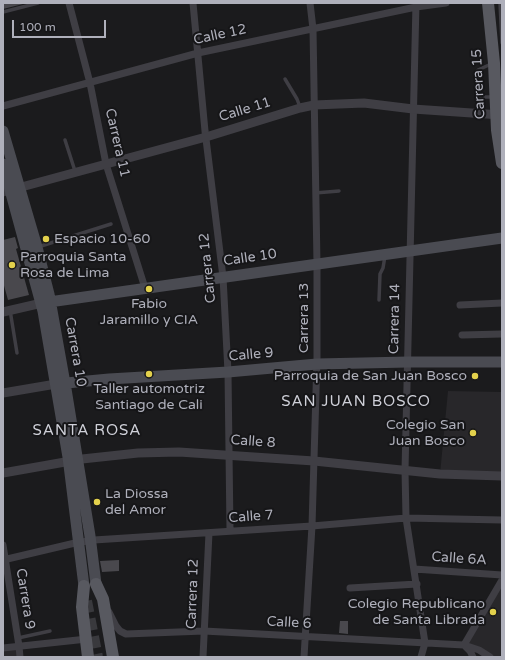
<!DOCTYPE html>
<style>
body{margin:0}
#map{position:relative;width:505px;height:660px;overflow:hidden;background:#1b1b1d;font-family:"Varela Round",sans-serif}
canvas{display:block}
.frame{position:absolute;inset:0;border:4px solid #afb0bb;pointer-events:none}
.scale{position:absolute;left:12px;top:20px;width:94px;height:18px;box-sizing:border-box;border:2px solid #afb0bb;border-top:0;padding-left:5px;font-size:12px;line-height:14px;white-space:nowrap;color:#afb0bb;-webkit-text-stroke:3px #161618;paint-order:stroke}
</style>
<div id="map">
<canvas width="505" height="660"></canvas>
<div class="frame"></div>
<div class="scale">100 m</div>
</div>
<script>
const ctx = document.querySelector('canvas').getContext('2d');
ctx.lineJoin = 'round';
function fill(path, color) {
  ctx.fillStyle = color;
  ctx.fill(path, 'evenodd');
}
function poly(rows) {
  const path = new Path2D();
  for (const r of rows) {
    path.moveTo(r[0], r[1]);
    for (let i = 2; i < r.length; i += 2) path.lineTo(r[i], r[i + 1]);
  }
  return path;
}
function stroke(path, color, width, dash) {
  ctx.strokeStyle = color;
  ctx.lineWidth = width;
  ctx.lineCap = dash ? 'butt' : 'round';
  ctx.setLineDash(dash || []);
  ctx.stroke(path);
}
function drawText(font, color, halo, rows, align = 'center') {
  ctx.font = font + ' "Varela Round",sans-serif';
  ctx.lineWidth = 4;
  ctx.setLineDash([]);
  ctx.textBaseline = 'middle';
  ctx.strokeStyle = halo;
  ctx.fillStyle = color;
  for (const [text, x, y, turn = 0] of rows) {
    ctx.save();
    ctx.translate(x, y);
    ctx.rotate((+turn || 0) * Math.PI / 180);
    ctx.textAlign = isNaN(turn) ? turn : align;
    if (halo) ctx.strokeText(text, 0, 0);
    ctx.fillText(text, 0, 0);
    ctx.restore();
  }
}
const built = poly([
 [448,391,502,392,502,476,440,474],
 [502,580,502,657,490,657,464,645],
 [19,646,20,657,3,657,3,648]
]);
const building = poly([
 [6,3,23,3,23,4,3,9,3,4],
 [15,237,18,248,16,249,29,295,8,300,3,282,3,240],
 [119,560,119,571,102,572,100,561],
 [340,621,348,621,348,634,339,633]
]);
const primaryTunnel = poly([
 [86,601,97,657]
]);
const service = poly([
 [500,3,502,43],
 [3,12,38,3],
 [478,78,478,70,491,64],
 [285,79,297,99,300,107],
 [478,97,478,85],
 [477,112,478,97,494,97],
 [65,140,75,171],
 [315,193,339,191],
 [38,247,111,224],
 [379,300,380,274,383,268,385,256],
 [10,310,17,353],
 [18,638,50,631]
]);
const minor = poly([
 [69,3,90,83,106,164,145,288],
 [193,3,205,131,223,277,228,372,230,531],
 [416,3,405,470,406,518,425,643,421,657],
 [3,106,198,53,416,7,446,3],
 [460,305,502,303],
 [462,335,502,334],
 [3,545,19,646,20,657],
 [3,560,75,543,94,540,312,526,406,518,502,520],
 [414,569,502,575],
 [350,588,417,584],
 [109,612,116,626,120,631,126,634,204,631,464,645,479,650,490,657],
 [464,645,502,580],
 [464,645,470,651,473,657],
 [3,648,87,639],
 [203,657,209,533],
 [304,657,312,526,317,358,317,264,313,29,310,3]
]);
const tertiary = poly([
 [3,192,206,137,300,108,314,105,364,103,413,109,501,115],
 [3,312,42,303],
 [3,393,56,384],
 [3,473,82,459,138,453,179,452,314,461,440,474,502,476]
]);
const secondary = poly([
 [3,131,37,247,49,294,66,389,90,536,96,584],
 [3,164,43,311,68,457,84,586],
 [42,303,502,238],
 [56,384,109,379,228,372,317,364,408,362,502,362]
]);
const primary = poly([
 [488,3,494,63,497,130,502,163],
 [96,584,103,599,113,657],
 [84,586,82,607,88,657]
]);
const markers = [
 [46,239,4,"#e3d14c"],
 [12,265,4,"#e3d14c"],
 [149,289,4,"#e3d14c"],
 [149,374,4,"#e3d14c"],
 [475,376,4,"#e3d14c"],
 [473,433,4,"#e3d14c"],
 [97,502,4,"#e3d14c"],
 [493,612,4,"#e3d14c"]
];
const streetNames = [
 ["Calle 12",220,35,-12],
 ["Carrera 15",479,84,-93],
 ["Calle 11",245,110,-17],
 ["Carrera 11",117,143,77],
 ["Calle 10",250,258,-8],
 ["Carrera 12",208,268,-96],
 ["Carrera 13",304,318,-90],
 ["Carrera 14",395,319,-89],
 ["Carrera 10",75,352,80],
 ["Calle 9",251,355,-5],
 ["Calle 8",253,442,4],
 ["Calle 7",251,517,-4],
 ["Calle 6A",459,559,4],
 ["Carrera 12",193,594,-88],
 ["Carrera 9",25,599,81],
 ["Calle 6",289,623,3]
];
const poiNames = [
 ["Espacio 10-60",54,239],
 ["Parroquia Santa",20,257],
 ["Rosa de Lima",20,273],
 ["Fabio",149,304,"center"],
 ["Jaramillo y CIA",149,320,"center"],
 ["Parroquia de San Juan Bosco",467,376,"right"],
 ["Taller automotriz",149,389,"center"],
 ["Santiago de Cali",149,405,"center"],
 ["Colegio San",465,425,"right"],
 ["Juan Bosco",465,441,"right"],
 ["La Diossa",105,494],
 ["del Amor",105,510],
 ["Colegio Republicano",485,604,"right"],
 ["de Santa Librada",485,620,"right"]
];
const neighbourhoodNames = [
 ["SAN JUAN BOSCO",356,402],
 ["SANTA ROSA",87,431]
];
fill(built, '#28272a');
fill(building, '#49484d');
stroke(primaryTunnel, '#39393d', 12, [12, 6]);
stroke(service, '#3f3e44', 3.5);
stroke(minor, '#3f3e44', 7);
stroke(tertiary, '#3f3e44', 9);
stroke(secondary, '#4a4b52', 11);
stroke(primary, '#585960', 12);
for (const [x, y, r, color] of markers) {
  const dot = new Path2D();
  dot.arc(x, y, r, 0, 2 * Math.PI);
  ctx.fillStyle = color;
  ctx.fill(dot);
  stroke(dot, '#161618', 1.5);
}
drawText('14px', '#afb0bb', '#161618', streetNames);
drawText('14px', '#afb0bb', '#161618', poiNames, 'left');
ctx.letterSpacing = '1px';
drawText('15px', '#cfd0d8', '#161618', neighbourhoodNames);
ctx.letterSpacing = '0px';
</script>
